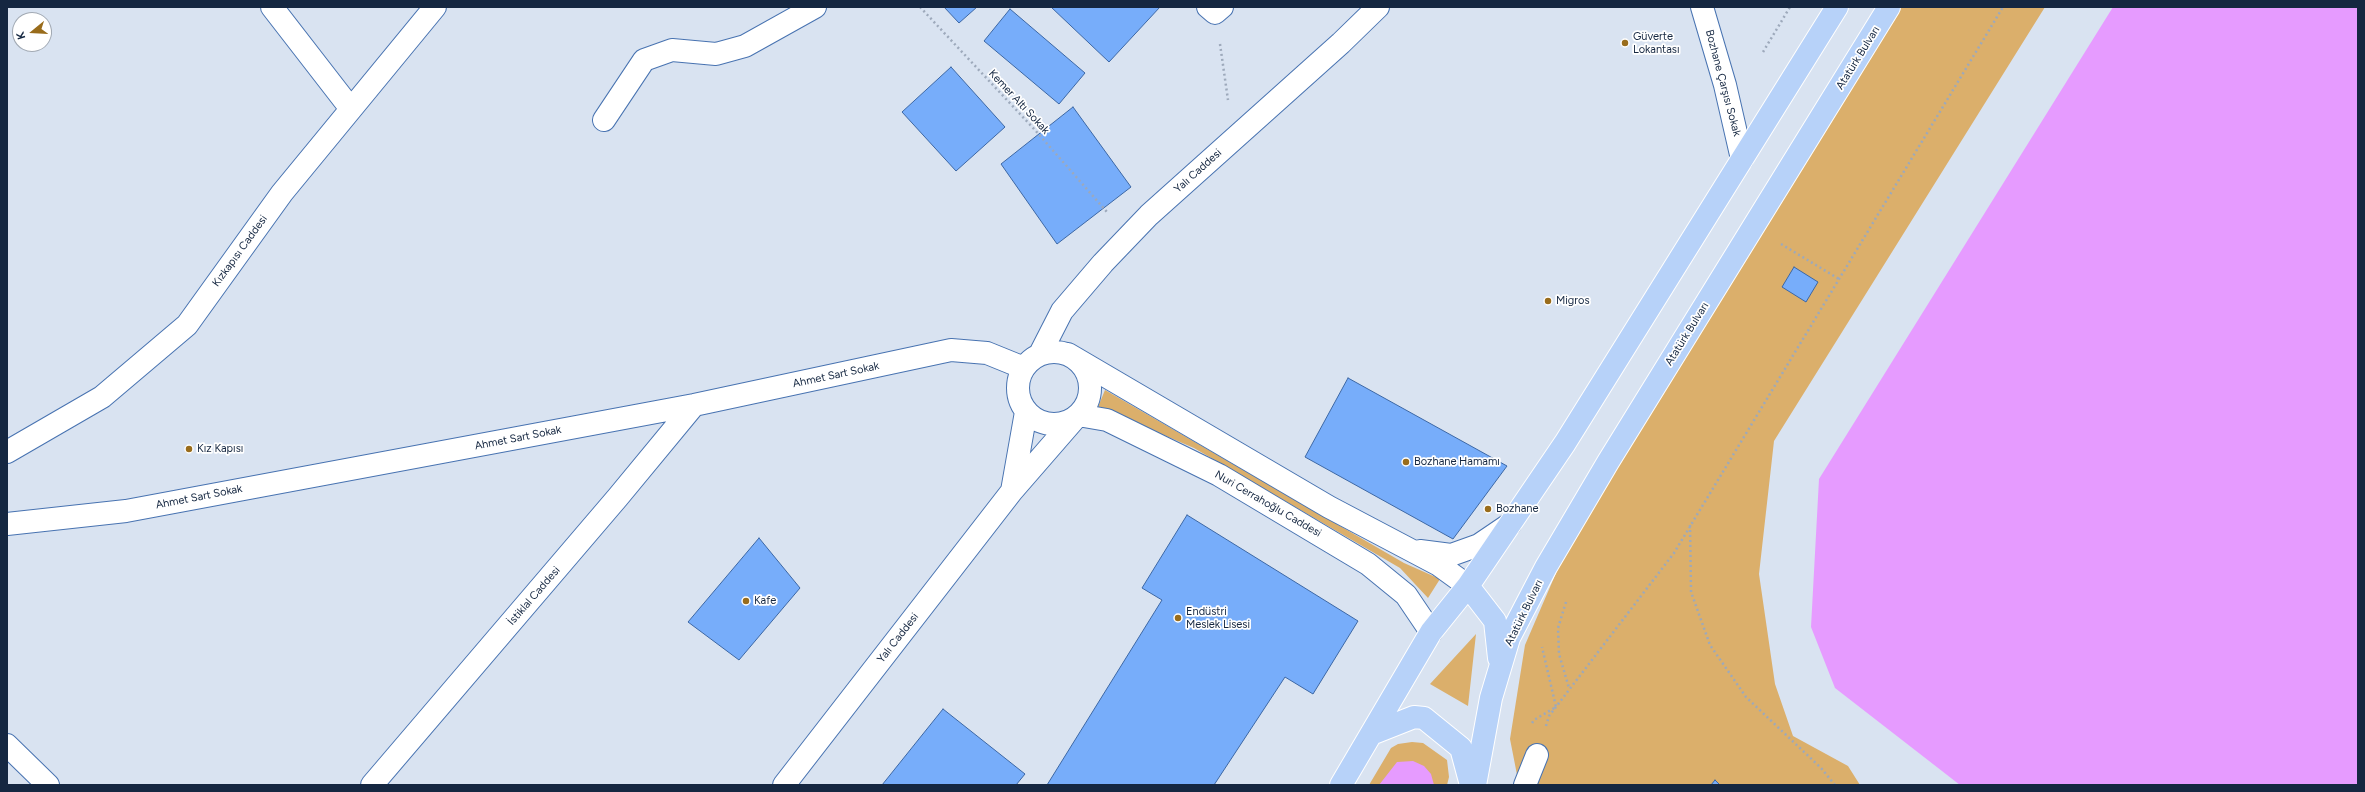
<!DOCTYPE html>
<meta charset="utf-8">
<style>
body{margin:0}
#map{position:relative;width:2365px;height:792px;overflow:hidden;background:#d9e3f1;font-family:Figtree,sans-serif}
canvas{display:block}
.frame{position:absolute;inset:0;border:8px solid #152741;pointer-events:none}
.north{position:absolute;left:12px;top:12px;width:40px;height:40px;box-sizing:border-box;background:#fff;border:1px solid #a1a9b3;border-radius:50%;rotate:252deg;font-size:11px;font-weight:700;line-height:16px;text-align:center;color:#152741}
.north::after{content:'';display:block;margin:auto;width:14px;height:18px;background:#996c1b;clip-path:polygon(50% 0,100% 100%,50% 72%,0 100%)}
</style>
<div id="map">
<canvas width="2365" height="792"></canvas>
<div class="frame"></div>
<div class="north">K</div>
</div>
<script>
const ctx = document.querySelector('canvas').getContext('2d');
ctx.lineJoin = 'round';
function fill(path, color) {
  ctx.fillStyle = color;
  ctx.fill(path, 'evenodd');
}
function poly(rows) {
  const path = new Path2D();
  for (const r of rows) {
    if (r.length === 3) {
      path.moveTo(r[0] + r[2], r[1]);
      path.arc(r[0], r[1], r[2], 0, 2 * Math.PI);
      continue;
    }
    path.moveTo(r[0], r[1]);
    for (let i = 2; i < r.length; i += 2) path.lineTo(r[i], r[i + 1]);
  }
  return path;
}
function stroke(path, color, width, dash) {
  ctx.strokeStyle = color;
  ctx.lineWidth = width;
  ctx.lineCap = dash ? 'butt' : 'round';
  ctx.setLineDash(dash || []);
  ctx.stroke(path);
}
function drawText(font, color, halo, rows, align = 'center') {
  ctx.font = font + ' Figtree,sans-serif';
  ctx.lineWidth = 3.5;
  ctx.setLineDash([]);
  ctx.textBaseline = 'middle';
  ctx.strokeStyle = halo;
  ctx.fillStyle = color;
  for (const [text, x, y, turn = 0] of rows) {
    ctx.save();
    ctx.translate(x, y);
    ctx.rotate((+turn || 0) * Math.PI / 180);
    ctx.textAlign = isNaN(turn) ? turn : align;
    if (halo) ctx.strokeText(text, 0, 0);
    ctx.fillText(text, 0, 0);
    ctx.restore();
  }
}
const green = poly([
 [1894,7,2045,7,1774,441,1759,574,1775,684,1793,736,1848,766,1860,785,1519,785,1510,739,1525,645,1569,543],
 [1105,390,1404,563,1440,579,1428,598,1400,568,1194,448,1098,407],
 [1476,634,1468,706,1430,684],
 [1412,742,1423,743,1447,760,1449,777,1447,785,1369,785,1391,748,1398,744]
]);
const water = poly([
 [2113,7,2358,7,2358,785,1960,785,1835,688,1811,627,1819,479],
 [1413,761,1424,766,1431,774,1434,785,1379,785,1397,762]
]);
const building = poly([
 [944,7,977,7,959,23,944,7],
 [1051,7,1160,7,1109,62,1051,7],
 [1010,9,1085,73,1059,104,984,41,1010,9],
 [951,67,1005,127,956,171,902,112,951,67],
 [1073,107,1131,187,1057,244,1001,164,1073,107],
 [1794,267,1818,282,1806,302,1782,287,1794,267],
 [1348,378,1507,466,1453,539,1305,457,1348,378],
 [1187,515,1358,621,1313,694,1285,677,1214,785,1047,785,1162,600,1142,588,1187,515],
 [759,538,800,588,739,660,688,622,759,538],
 [943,709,1025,774,1016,785,882,785,943,709],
 [1715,780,1720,785,1711,785,1715,780]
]);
const path = poly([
 [920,7,1035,130,1107,212],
 [1220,44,1228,100],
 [1763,52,1790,7],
 [1781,244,1839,279],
 [1690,525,1691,592,1710,645,1746,697,1821,768,1835,785],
 [1566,602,1558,628,1559,654,1569,688],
 [1532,723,1534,720,1556,707,1542,647],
 [1546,726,1549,716,1674,553,2003,7]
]);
const minor = poly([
 [272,7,351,109],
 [1208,7,1215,13,1222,7],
 [1702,7,1725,85,1742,159],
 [604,120,644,60,672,50,716,54,745,46,815,7],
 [1054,388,36],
 [1040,354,1062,311,1103,263,1149,215,1341,43,1378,7],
 [1068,354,1329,507,1439,565,1468,586],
 [7,452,102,397,187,325,282,193,435,7],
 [1012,491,1026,412],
 [7,524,126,511,694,405,951,350,987,353,1024,368],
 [1420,551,1451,555,1479,545,1510,524],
 [7,745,48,785],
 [372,785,618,497,694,405],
 [784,785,1012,491,1078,415,1107,420,1219,475,1368,564,1406,595,1431,632],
 [1525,785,1537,755]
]);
const major = poly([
 [1468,586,1495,621,1499,658],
 [1371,734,1414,717,1424,718,1461,748,1471,785],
 [1341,785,1431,632,1468,586,1565,443,1837,7],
 [1475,785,1491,698,1509,638,1546,567,1608,462,1889,7]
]);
const markers = [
 [1625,43,4,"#996c1b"],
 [1548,301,4,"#996c1b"],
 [189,449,4,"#996c1b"],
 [1406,462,4,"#996c1b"],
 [1488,509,4,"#996c1b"],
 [746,601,4,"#996c1b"],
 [1178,618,4,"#996c1b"]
];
const poiNames = [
 ["Güverte",1633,37],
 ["Lokantası",1633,50],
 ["Migros",1556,301],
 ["Kız Kapısı",197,449],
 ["Bozhane Hamamı",1414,462],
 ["Bozhane",1496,509],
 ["Kafe",754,601],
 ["Endüstri",1186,612],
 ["Meslek Lisesi",1186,625]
];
const streetNames = [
 ["Atatürk Bulvarı",1858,58,-58],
 ["Bozhane Çarşısı Sokak",1723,83,75],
 ["Kemer Altı Sokak",1019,102,47],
 ["Yalı Caddesi",1198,171,-42],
 ["Kızkapısı Caddesi",240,251,-54],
 ["Atatürk Bulvarı",1687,334,-58],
 ["Ahmet Sart Sokak",836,375,-12],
 ["Ahmet Sart Sokak",518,438,-11],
 ["Ahmet Sart Sokak",199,497,-11],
 ["Nuri Cerrahoğlu Caddesi",1268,504,30],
 ["İstiklal Caddesi",534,596,-49],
 ["Atatürk Bulvarı",1524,613,-64],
 ["Yalı Caddesi",898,638,-52]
];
fill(green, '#dbaf6b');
fill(water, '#e69bff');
fill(building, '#77adfa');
stroke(building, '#3c67a4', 1);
stroke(minor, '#4873b1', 24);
stroke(major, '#fff', 24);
stroke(path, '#9da9bb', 2.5, [2, 3]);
stroke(minor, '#fff', 22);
stroke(major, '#b7d2f9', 22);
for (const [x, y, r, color] of markers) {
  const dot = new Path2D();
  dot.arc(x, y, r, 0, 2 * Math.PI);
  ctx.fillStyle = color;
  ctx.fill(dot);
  stroke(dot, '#fff', 1.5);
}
drawText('11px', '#152741', '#fff', poiNames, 'left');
drawText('11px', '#152741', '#fff', streetNames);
</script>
